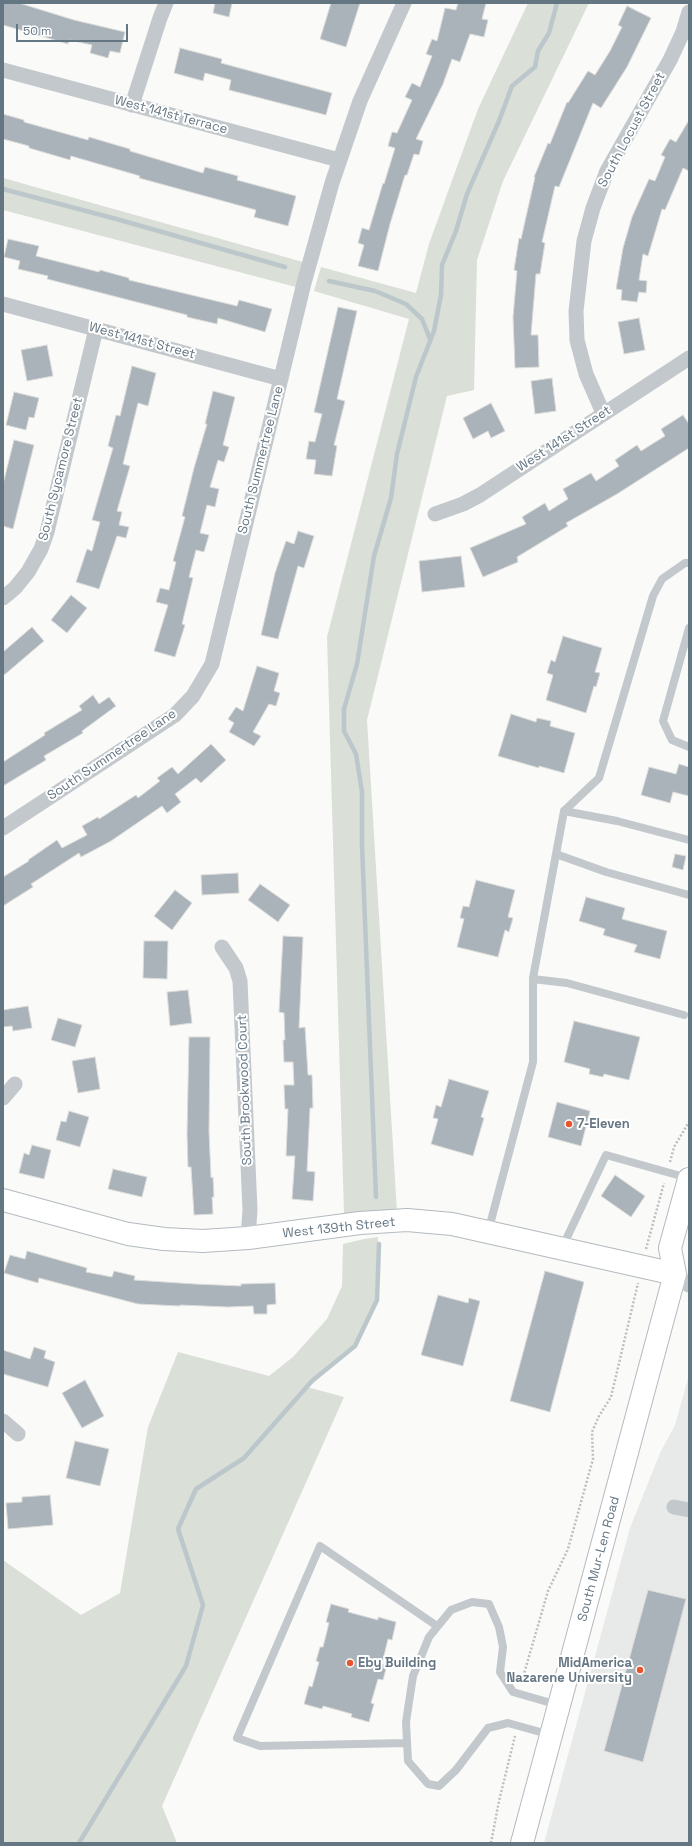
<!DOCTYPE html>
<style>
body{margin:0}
#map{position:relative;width:692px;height:1846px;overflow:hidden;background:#fafaf8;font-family:"Space Grotesk",sans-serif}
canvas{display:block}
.frame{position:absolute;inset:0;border:4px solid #657683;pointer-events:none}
.scale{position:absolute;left:16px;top:24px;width:112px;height:18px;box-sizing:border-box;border:2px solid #657683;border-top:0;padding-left:5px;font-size:12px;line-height:14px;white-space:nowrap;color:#657683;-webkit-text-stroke:3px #fff;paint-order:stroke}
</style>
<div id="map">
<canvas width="692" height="1846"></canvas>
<div class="frame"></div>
<div class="scale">50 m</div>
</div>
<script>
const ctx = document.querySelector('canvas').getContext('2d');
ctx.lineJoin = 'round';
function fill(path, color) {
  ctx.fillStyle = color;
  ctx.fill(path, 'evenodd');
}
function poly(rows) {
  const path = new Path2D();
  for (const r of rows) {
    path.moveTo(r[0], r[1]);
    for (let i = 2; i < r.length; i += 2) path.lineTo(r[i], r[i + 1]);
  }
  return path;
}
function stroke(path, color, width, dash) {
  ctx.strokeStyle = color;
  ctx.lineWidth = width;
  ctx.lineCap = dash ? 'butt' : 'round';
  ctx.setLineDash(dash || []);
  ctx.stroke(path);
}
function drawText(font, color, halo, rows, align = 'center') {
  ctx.font = font + ' "Space Grotesk",sans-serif';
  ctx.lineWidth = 4;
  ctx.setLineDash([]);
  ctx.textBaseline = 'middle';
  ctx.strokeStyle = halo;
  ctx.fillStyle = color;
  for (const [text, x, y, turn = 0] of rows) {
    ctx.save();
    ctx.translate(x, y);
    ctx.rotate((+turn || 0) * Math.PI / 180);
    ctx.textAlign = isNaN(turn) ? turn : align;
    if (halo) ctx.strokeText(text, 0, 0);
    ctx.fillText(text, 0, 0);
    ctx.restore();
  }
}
const built = poly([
 [689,1375,689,1843,544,1843,630,1528,660,1453,675,1425]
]);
const green = poly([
 [528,3,589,3,503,181,477,260,474,390,447,396,367,720,397,1212,344,1214,327,637,409,319,314,291,321,267,416,293,429,244,478,109],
 [3,178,303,262,296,287,3,210],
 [378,1237,377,1300,355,1346,307,1387,344,1397,162,1806,177,1843,3,1843,3,1560,81,1615,120,1593,148,1427,178,1352,269,1376,293,1357,327,1319,342,1286,343,1244,364,1239]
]);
const stream = poly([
 [3,189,120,220,285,267],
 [329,281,375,291,406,304,422,319,430,339],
 [376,1197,362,845,362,792,356,754,344,731,344,709,357,664,374,556,391,498,397,454,416,377,434,331,441,295,442,265,456,231,467,194,499,121,512,86,535,67,538,51,549,33,557,3],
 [79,1843,186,1666,203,1605,178,1529,196,1489,244,1458,312,1381,355,1346,377,1300,379,1244]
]);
const building = poly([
 [3,3,19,3,74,20,125,32,120,53,110,51,108,58,90,53,92,45,69,40,68,44,3,25,3,3],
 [215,3,232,3,229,17,213,13,215,3],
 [331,3,360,3,346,47,320,39,331,3],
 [458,3,486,3,482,19,488,20,484,37,470,34,460,62,452,59,443,84,416,139,423,141,419,155,414,154,407,175,405,175,390,224,378,271,358,266,364,245,358,243,362,228,369,230,383,183,384,184,395,148,388,146,392,132,397,133,412,100,405,97,412,83,420,87,432,56,426,54,432,39,437,41,445,8,456,10,458,3],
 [627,6,651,18,627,67,601,108,593,103,559,187,555,186,542,242,545,243,540,274,536,274,531,335,538,335,539,367,515,368,513,317,517,271,514,270,519,238,521,239,535,177,534,177,548,143,550,144,567,102,568,103,588,71,595,75,610,51,622,27,618,25,627,6],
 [180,48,222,59,221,63,332,93,326,115,229,90,231,80,205,73,203,81,174,73,180,48],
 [3,114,24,120,24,122,88,140,89,137,130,149,130,151,203,173,205,167,238,176,237,180,296,196,288,226,254,217,256,210,139,178,140,176,71,156,70,160,29,148,29,146,3,139,3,114],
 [689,120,689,171,683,168,665,210,662,209,648,256,643,254,639,280,647,281,646,293,639,292,637,302,621,300,622,290,616,289,623,248,632,217,649,179,655,181,665,157,661,155,670,139,676,142,689,120],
 [8,239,39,246,36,256,99,272,100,270,129,278,129,280,237,306,239,300,272,309,265,332,218,318,217,324,187,317,187,315,47,279,48,276,18,269,20,261,4,257,8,239],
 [338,307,357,311,337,399,345,401,334,445,337,446,332,476,314,474,316,460,306,459,309,441,315,442,322,414,314,412,338,307],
 [639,318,645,350,624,354,618,322,639,318],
 [47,345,53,376,27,381,21,350,47,345],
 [132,366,156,373,148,406,138,403,123,464,130,466,117,511,122,512,119,525,129,527,126,538,117,536,99,589,76,582,87,549,92,551,100,522,92,520,113,448,108,446,116,415,120,416,132,366],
 [552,378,556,411,535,414,531,381,552,378],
 [213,391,235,397,223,445,229,447,224,462,218,460,210,487,219,489,215,507,207,505,200,533,209,535,204,552,196,550,189,577,193,578,182,624,185,625,175,657,154,651,168,605,156,602,160,588,169,590,176,562,173,561,185,517,182,516,194,468,207,424,205,424,213,391],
 [14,392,39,398,34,418,29,417,26,430,6,425,14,392],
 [491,403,505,431,491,438,488,431,473,439,463,418,491,403],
 [683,415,689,424,689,448,617,494,566,523,568,526,517,557,518,562,483,577,470,548,526,524,522,517,545,503,549,511,568,499,563,489,591,473,596,481,619,466,615,460,637,445,641,451,665,436,661,429,683,415],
 [14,440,34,445,13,529,3,526,3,484,14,440],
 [298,531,314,536,304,568,298,566,278,639,261,635,275,573,286,541,294,544,298,531],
 [461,556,465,587,422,592,419,561,461,556],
 [71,595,87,608,67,633,51,620,71,595],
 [32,627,44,641,3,676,3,652,32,627],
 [563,636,602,648,595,672,600,673,596,687,594,686,586,713,546,700,553,675,547,673,551,660,555,662,563,636],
 [257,666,279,673,274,691,280,693,276,706,269,704,253,732,261,736,254,746,229,732,234,723,228,719,236,707,243,711,257,666],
 [93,695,99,704,109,697,116,706,82,731,83,733,44,756,46,760,3,786,3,762,45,735,44,733,82,710,79,706,93,695],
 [511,714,536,722,537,718,551,721,550,726,575,733,564,773,539,766,539,768,498,756,511,714],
 [211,744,226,760,201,783,196,778,175,794,181,802,167,813,162,806,111,841,81,857,79,853,31,884,33,887,3,906,3,877,29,861,28,860,57,840,62,848,87,835,82,826,98,817,99,819,136,795,138,798,160,781,157,778,172,767,178,774,211,744],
 [679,764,689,767,689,796,673,792,670,803,641,795,649,767,676,774,679,764],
 [675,854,686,856,683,870,672,867,675,854],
 [238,873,239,893,202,895,201,875,238,873],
 [476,880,515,890,508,917,513,918,509,932,505,930,498,957,457,947,464,919,460,918,463,906,469,907,476,880],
 [260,884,290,905,278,922,248,900,260,884],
 [175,890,192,903,172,930,154,916,175,890],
 [586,897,625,908,622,919,667,931,660,959,634,952,637,945,603,935,605,929,579,921,586,897],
 [283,936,303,937,299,1028,305,1027,308,1075,312,1075,313,1108,310,1108,307,1171,315,1172,313,1201,292,1199,295,1156,286,1156,288,1109,285,1109,284,1085,294,1085,293,1062,284,1062,283,1040,285,1040,284,1013,279,1012,283,936],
 [144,941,168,941,167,979,143,978,144,941],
 [188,990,192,1023,170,1026,167,992,188,990],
 [28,1006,32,1028,13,1031,12,1026,3,1027,3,1010,28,1006],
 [58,1018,82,1025,75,1047,51,1040,58,1018],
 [574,1021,640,1037,629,1080,604,1074,603,1077,589,1074,590,1069,564,1062,574,1021],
 [189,1037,210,1037,209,1131,211,1178,213,1177,214,1197,212,1197,213,1214,194,1215,191,1167,188,1167,187,1134,189,1037],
 [95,1057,100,1089,78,1093,72,1061,95,1057],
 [449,1079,489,1091,481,1117,484,1118,473,1156,431,1144,438,1119,433,1118,436,1105,441,1107,449,1079],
 [557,1102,590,1111,581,1146,548,1137,557,1102],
 [69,1111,89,1117,80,1147,56,1140,61,1121,66,1122,69,1111],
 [32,1145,51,1150,44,1179,19,1173,24,1153,29,1155,32,1145],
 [113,1169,147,1177,142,1197,108,1189,113,1169],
 [615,1175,645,1196,631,1217,601,1196,615,1175],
 [27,1251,87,1268,86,1272,112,1277,114,1271,135,1276,134,1280,195,1284,241,1286,241,1284,275,1283,276,1304,267,1305,267,1314,254,1314,253,1306,228,1307,180,1305,180,1306,138,1304,39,1278,38,1283,4,1273,10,1255,25,1259,27,1251],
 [545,1271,584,1282,550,1412,510,1401,545,1271],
 [438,1295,468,1303,469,1298,480,1301,463,1366,421,1355,438,1295],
 [34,1347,46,1351,44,1358,55,1362,48,1387,3,1374,3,1350,30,1359,34,1347],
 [85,1380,104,1416,82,1428,62,1393,85,1380],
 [75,1441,109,1449,100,1486,66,1478,75,1441],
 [50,1495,53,1525,8,1529,6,1503,22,1502,22,1497,50,1495],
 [648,1590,686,1599,643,1762,604,1751,648,1590],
 [331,1604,349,1609,348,1612,378,1620,378,1617,396,1622,392,1640,388,1639,382,1664,387,1665,383,1680,378,1679,371,1703,374,1704,369,1722,351,1717,352,1714,323,1706,322,1709,304,1704,309,1686,312,1687,319,1662,316,1661,320,1647,323,1647,329,1623,326,1622,331,1604]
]);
const path = poly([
 [670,1162,674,1147,689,1122],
 [646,1249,664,1183],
 [521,1684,548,1591,568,1549,593,1459,592,1432,599,1416,611,1397,638,1283],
 [491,1843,499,1801,515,1736]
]);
const lane = poly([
 [689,628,663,721,672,740,689,747],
 [564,811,617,821,689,840],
 [556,854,606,872,689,895],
 [533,979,567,983,684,1015],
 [488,1232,533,1062,533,978,564,811,599,778,653,596,662,579,685,563,689,563],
 [562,1248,606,1155,688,1178],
 [551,1735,508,1723,488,1728,456,1770,439,1786,428,1784,408,1761,406,1722,413,1676,429,1637,451,1610,472,1602,489,1604,499,1627,503,1647,500,1672,513,1692,558,1705],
 [407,1743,260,1746,237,1738,320,1546,437,1626]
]);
const street = poly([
 [3,70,339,160],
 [132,105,160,18,166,3],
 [3,304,281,379],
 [603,413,586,374,577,340,576,311,584,241,593,208,607,171,670,60,683,32,689,12],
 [435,514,463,504,480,495,689,358],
 [3,598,15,588,28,572,41,549,47,532,96,329],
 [3,828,175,715,193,696,212,664,304,283,332,183,360,101,404,3],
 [222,947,236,968,240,981,250,1210,248,1238],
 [3,1098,15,1084],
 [675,1274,689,1285],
 [3,1421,18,1434],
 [674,1507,689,1510]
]);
const secondary = poly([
 [3,1200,128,1234,164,1239,203,1241,248,1238,360,1223,407,1220,452,1224,675,1274],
 [522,1843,675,1274,670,1248,689,1179]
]);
const markers = [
 [569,1124,4,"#e4572e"],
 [350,1663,4,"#e4572e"],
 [640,1670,4,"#e4572e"]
];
const streetNames = [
 ["West 141st Terrace",171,115,15],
 ["South Locust Street",632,130,-62],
 ["West 141st Street",142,341,15],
 ["West 141st Street",564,439,-33],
 ["South Summertree Lane",261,460,-76],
 ["South Sycamore Street",61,469,-76],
 ["South Summertree Lane",112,755,-34],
 ["South Brookwood Court",245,1090,-92],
 ["West 139th Street",339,1228,-6],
 ["South Mur-Len Road",599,1559,-75]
];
const poiNames = [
 ["7-Eleven",577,1124],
 ["Eby Building",358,1663],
 ["MidAmerica",632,1663,"right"],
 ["Nazarene University",632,1678,"right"]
];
fill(built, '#e8e9e9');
fill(green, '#dadfd7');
stroke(stream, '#bbc7cb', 4.5);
fill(building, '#aab3b9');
stroke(building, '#dcdcda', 1);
stroke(secondary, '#b3babf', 24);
stroke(path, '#bbbfc2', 2.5, [2, 2]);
stroke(lane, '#c3c8cc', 8);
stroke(street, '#c3c8cc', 15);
stroke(secondary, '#fff', 22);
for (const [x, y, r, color] of markers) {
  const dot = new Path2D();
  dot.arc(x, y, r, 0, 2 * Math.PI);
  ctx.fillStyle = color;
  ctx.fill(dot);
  stroke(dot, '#fff', 1.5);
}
drawText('13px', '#657683', '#fff', streetNames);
drawText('bold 13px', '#657683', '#fff', poiNames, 'left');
</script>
